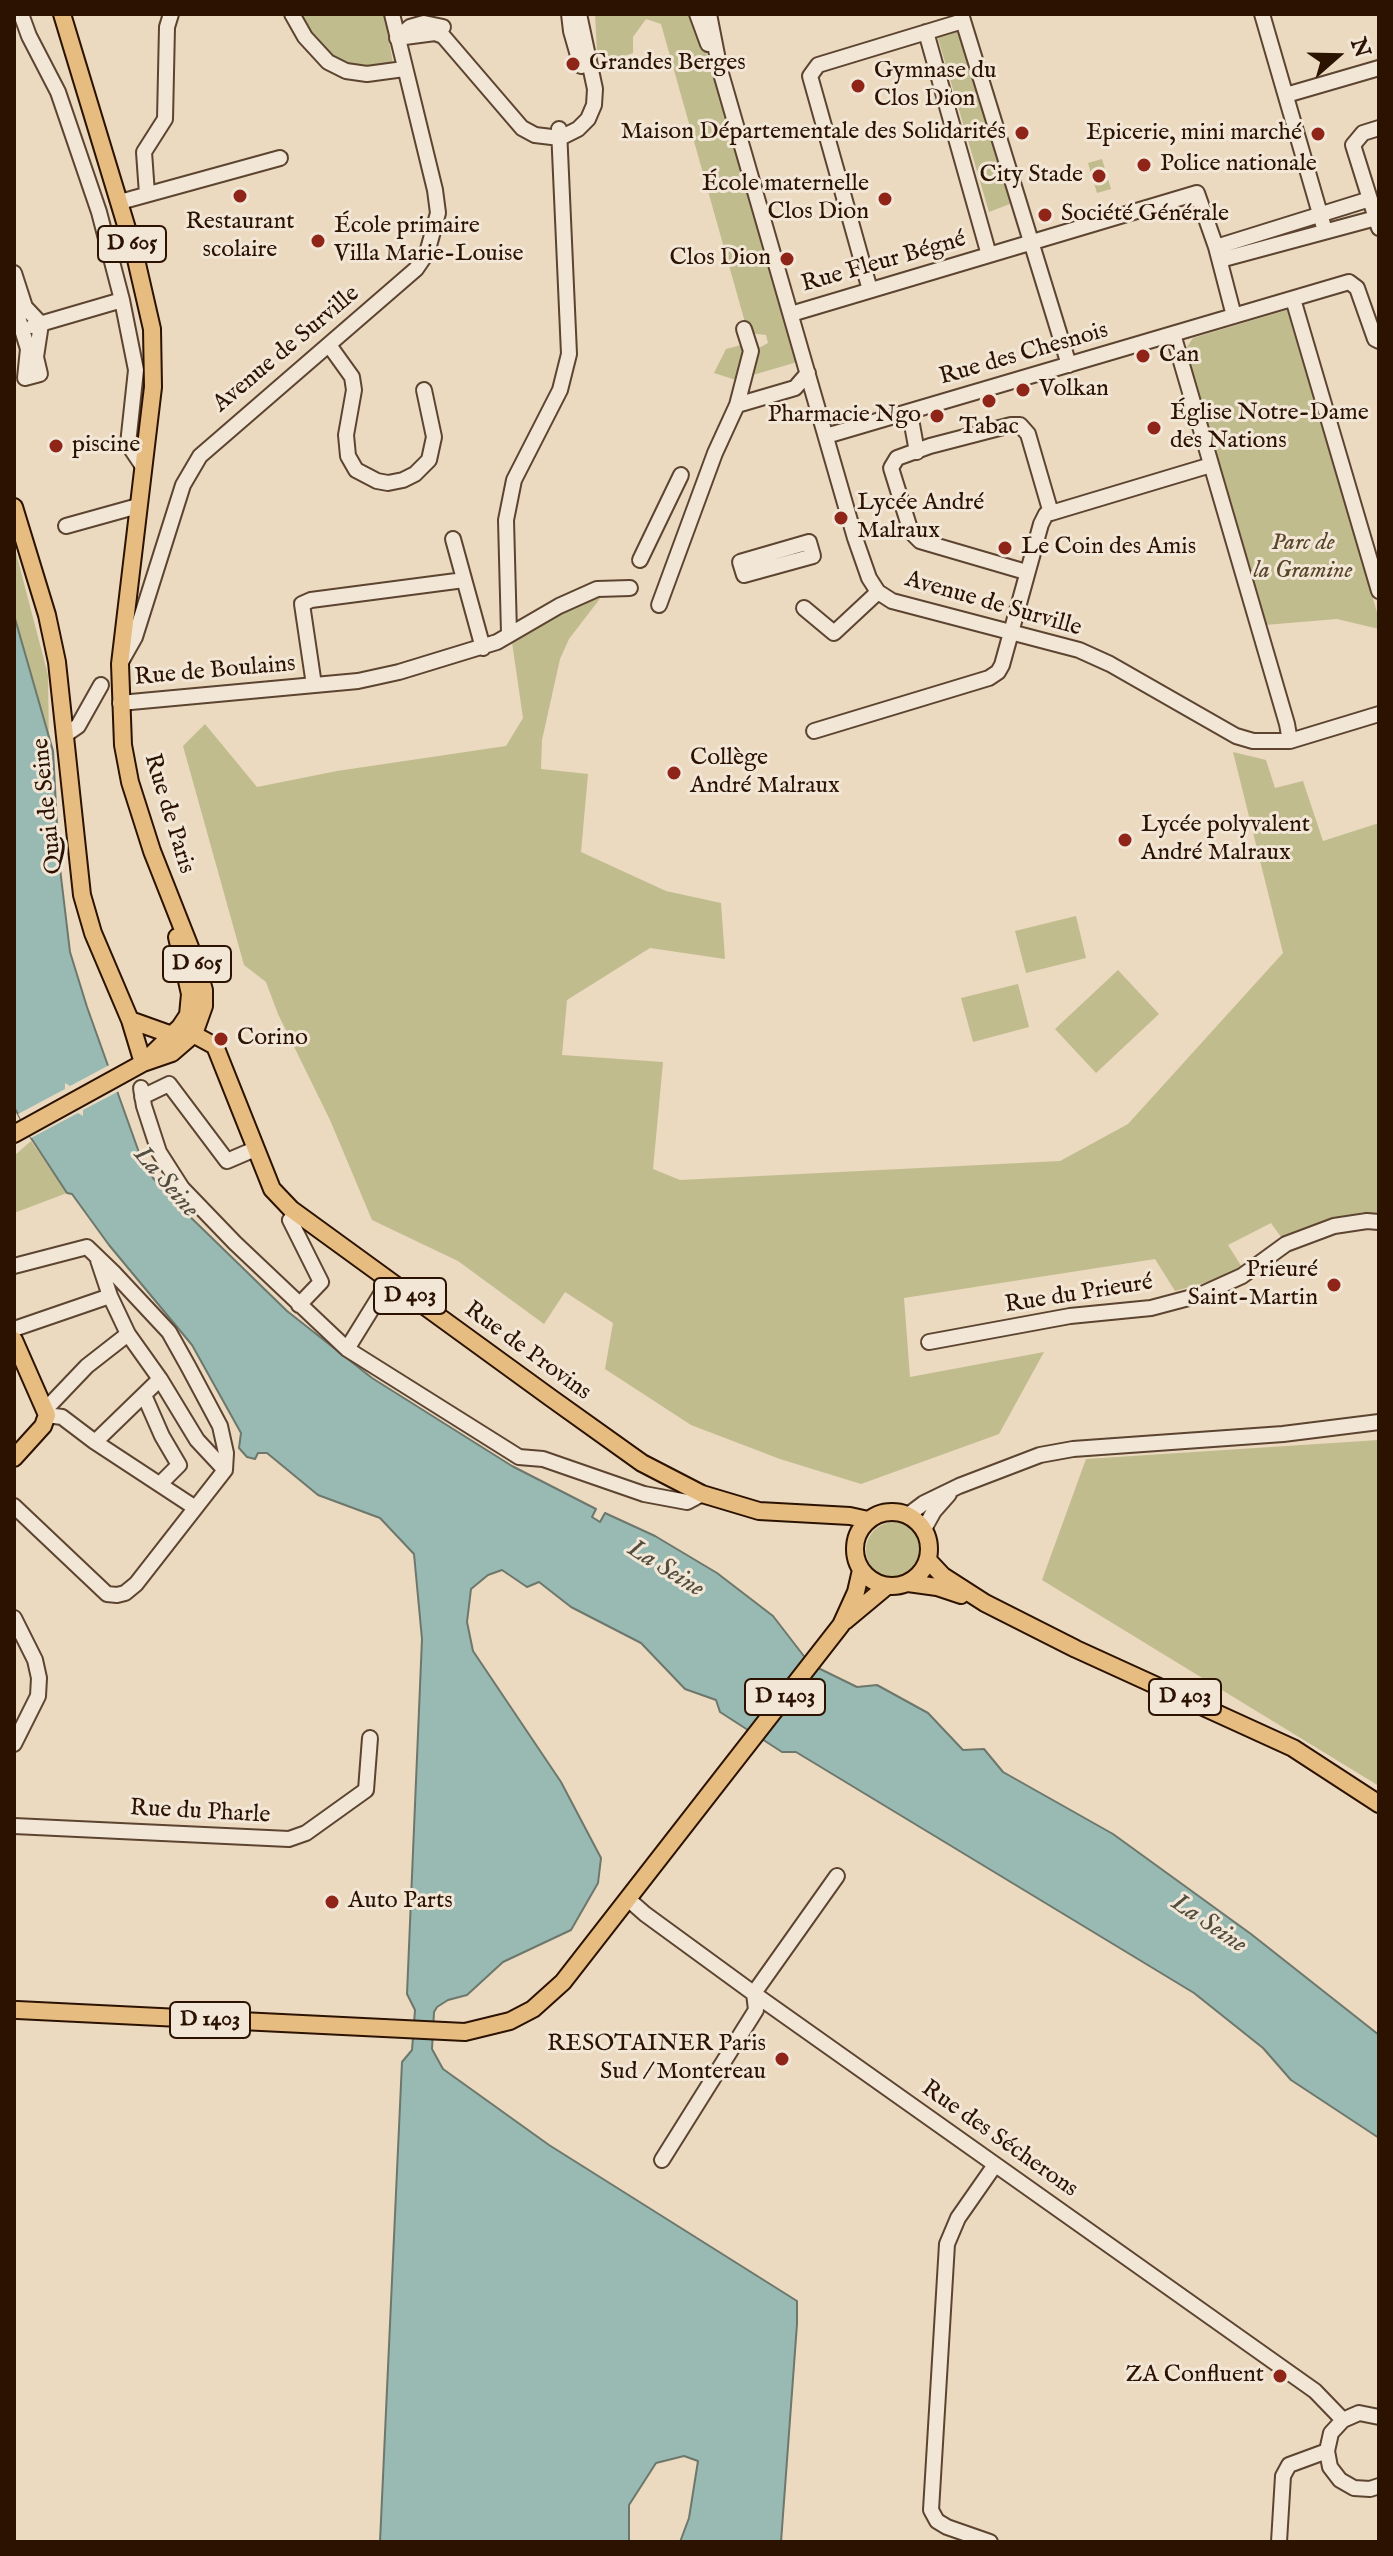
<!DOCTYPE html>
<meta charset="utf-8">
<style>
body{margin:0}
#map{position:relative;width:1393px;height:2556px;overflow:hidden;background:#ebd9c0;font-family:"IM FELL English",serif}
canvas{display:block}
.frame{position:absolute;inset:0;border:16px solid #2c1200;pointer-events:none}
.north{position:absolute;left:1297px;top:16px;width:80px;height:80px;-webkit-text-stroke:6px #f2e6d6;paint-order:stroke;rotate:70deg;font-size:22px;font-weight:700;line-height:32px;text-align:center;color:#2c1200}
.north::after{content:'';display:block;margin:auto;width:28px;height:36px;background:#2c1200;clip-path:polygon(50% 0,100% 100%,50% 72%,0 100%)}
</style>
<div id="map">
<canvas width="1393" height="2556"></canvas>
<div class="frame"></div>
<div class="north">N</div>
</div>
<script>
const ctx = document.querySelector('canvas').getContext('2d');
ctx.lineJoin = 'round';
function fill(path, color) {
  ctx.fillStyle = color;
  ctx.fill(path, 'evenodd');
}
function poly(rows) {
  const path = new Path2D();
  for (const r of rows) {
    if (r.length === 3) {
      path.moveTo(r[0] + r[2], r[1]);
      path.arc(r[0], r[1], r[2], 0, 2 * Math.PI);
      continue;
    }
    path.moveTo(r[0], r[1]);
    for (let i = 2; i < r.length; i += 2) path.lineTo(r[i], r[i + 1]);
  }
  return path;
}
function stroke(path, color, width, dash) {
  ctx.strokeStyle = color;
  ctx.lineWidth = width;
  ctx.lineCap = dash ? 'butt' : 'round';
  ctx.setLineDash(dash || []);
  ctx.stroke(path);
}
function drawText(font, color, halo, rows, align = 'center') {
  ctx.font = font + ' "IM FELL English",serif';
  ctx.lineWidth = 6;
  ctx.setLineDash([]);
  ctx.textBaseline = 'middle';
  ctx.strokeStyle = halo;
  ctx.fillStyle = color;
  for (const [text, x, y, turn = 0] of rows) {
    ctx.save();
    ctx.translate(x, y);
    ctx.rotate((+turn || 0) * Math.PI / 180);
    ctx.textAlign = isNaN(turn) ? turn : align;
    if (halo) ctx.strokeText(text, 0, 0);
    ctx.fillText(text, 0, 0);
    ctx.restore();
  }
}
const green = poly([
 [299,14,384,14,393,63,354,68,320,50],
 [595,14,692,14,704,45,797,362,736,380,714,373,726,349,741,345,755,350,768,343,766,335,748,333,661,24,646,19,633,37,633,53,615,59,597,51],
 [962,29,1015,202,989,212,937,35],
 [1102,159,1111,189,1097,193,1088,163],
 [1287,310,1379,619,1379,629,1337,619,1265,625,1185,350,1193,338],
 [14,545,48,675,49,749,14,632],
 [602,596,569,639,560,659,542,740,541,769,588,774,581,852,666,891,721,903,725,959,650,948,567,1000,562,1055,663,1062,653,1169,680,1180,1060,1161,1128,1124,1283,953,1233,752,1266,760,1275,788,1303,781,1323,841,1379,823,1379,1214,1363,1212,1329,1220,1286,1244,1271,1223,1228,1245,1245,1272,1175,1291,1155,1259,904,1298,910,1377,1044,1352,999,1434,861,1484,780,1459,691,1425,605,1369,613,1323,565,1292,544,1324,458,1261,372,1220,330,1120,278,1014,266,982,244,965,183,746,205,724,257,787,337,771,506,746,523,718,512,642,551,614],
 [1076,916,1086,958,1026,973,1015,931],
 [1118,970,1159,1014,1096,1073,1055,1029],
 [1018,984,1029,1027,973,1042,961,998],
 [31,1141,67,1193,14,1213,14,1156],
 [1379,1440,1379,1786,1042,1580,1086,1459],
 [894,1550,28]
]);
const water = poly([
 [14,615,53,751,59,860,70,952,87,1007,141,1158,153,1178,178,1205,287,1311,372,1378,512,1466,596,1509,592,1517,600,1522,605,1513,655,1536,717,1573,773,1616,810,1664,857,1687,877,1685,928,1713,963,1750,984,1749,1003,1772,1113,1834,1251,1934,1379,2035,1379,2138,1291,2080,1263,2048,1194,1993,796,1752,782,1752,720,1712,716,1700,685,1689,641,1643,571,1607,539,1582,527,1587,502,1570,488,1575,471,1589,467,1622,473,1651,561,1782,601,1858,598,1883,571,1930,503,1962,467,1995,448,2000,437,2007,434,2012,432,2049,443,2069,549,2145,797,2301,797,2324,781,2542,680,2542,689,2518,698,2461,684,2456,656,2463,629,2505,629,2542,380,2542,402,2062,412,2050,415,2010,407,1994,422,1639,414,1554,380,1518,318,1495,267,1453,258,1453,255,1459,247,1457,239,1448,241,1433,192,1345,109,1245,72,1194,67,1193,31,1138,14,1107,14,615]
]);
const pier = poly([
 [113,1063,123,1089,83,1110,83,1116,78,1113,31,1138,18,1114,65,1089,65,1083,70,1086]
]);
const minor = poly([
 [21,14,29,36,58,92,99,212,122,300,136,370,128,444,142,465],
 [292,14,305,37,328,62,346,71,367,74,404,69],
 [569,14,571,31,581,66],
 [697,14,708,44],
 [709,14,720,70,855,538,869,578,878,592,892,601,1079,650,1110,664,1236,736,1253,741,1290,741,1379,714],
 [961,14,1069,365],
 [1262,14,1325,231],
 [926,32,989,255],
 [397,38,435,33,443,36,522,128,535,135,560,138,578,129,588,119,594,105,595,89,579,14],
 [397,38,410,27,424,23,443,27],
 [1286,95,1379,68],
 [1379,128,1363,133,1353,145,1379,228],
 [147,194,144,152,165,119,167,27,171,14],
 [120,202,280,158],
 [1216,247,1370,199],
 [1220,260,1376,218],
 [14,273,25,307,41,324],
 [870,290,810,76,818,65,963,21],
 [1293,299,1379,591],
 [14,304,28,349,25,378,40,374,36,357,41,324],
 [791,314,1197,193,1216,247,1234,316],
 [33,326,122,300],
 [1173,334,1287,724,1290,741],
 [329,345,352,377,354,390,346,435,348,456,356,470,377,481,388,483,403,480,415,474,429,460,434,437,424,390],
 [737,405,751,351,744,329],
 [906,413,911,419,917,452],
 [826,436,1349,282,1357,288,1375,339,1379,341],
 [66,526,138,506],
 [453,539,483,648],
 [809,542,813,556,744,575,740,562,809,542],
 [640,560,681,475],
 [1026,572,920,541,911,532,891,468,897,458,930,446,1011,425,1020,425,1028,434,1051,513,1211,465],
 [659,605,715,453,737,405,795,388,808,373],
 [804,608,834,633,878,592],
 [509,633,506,520,514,480,560,390,569,354,559,129],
 [122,660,135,637,183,485,200,456,416,269,427,253,438,213,435,190,392,14],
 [314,685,302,604,311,600,464,580],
 [120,703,358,681,399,672,497,642,559,606,597,589,630,588],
 [814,731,989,678,998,672,1002,665,1041,524,1046,514,1051,513],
 [65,735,78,726,101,685],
 [141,1088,144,1106,159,1152,182,1188,235,1243,347,1349,519,1457,543,1459,644,1494,687,1502,702,1494],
 [142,1097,169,1084,227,1161,255,1149],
 [296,1213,290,1220,321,1282,299,1305],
 [98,1260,110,1296,128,1334,160,1379,197,1440,225,1470],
 [14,1266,87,1247,113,1272,169,1332,188,1366,220,1426,226,1453,225,1470],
 [14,1329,110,1296],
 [929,1342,1070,1316,1151,1308,1200,1295,1242,1276,1286,1244,1334,1226,1367,1221,1379,1222],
 [347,1349,389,1281],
 [144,1395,162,1436,179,1465,160,1484],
 [45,1410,87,1366,128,1334],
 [47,1415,62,1417,95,1442,194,1507],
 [95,1442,160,1379],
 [14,1506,107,1594,117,1595,125,1593,136,1584,225,1470],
 [908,1515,924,1503,959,1486,1040,1455,1073,1449,1283,1434,1379,1422],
 [924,1529,934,1511,949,1494],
 [14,1618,35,1660,39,1678,38,1696,14,1744],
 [14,1826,289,1839,306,1833,366,1790,370,1738],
 [628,1899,645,1914,760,1998,1315,2391,1343,2420],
 [662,2160,756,2010,754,1993,837,1876],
 [1379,2417,1359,2413,1343,2420,1331,2433,1327,2451,1330,2467,1340,2480,1354,2488,1370,2489,1379,2486],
 [990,2542,947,2527,937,2521,931,2510,947,2244,958,2218,995,2165],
 [1279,2542,1283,2476,1289,2465,1327,2451]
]);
const major = poly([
 [14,507,47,615,57,662,82,895,93,933,130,1020,143,1063],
 [130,1020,172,1035],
 [180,1027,215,1046,272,1189,291,1209,551,1398,642,1463,702,1494,759,1511,850,1516,868,1520],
 [146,1060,180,1027,188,1015,190,994,177,937],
 [14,1134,143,1063,172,1053,194,1034,204,1006,204,990,195,960,152,851,130,782,123,745,120,664,153,387,152,329,135,255,62,14],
 [14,1340,47,1415,43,1426,14,1458],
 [892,1549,37],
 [928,1560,943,1576,985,1603,1076,1649,1293,1748,1379,1804],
 [908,1583,937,1587,961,1595],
 [845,1621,887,1586],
 [17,2010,465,2032,510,2021,533,2009,563,1982,728,1770,841,1625,856,1592,861,1570]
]);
const markers = [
 [573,64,8,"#8f2418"],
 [858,86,8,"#8f2418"],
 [1022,133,8,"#8f2418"],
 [1318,134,8,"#8f2418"],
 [1144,165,8,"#8f2418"],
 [1099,176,8,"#8f2418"],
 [240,196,8,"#8f2418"],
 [885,199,8,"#8f2418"],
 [1045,215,8,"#8f2418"],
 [318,241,8,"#8f2418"],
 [787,259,8,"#8f2418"],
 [1143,356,8,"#8f2418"],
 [1023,390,8,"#8f2418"],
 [989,401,8,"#8f2418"],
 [937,416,8,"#8f2418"],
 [1154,428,8,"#8f2418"],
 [56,446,8,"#8f2418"],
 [841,518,8,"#8f2418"],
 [1005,548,8,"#8f2418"],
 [674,773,8,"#8f2418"],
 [1125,840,8,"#8f2418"],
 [221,1039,8,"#8f2418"],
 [1334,1285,8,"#8f2418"],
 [332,1902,8,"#8f2418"],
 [782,2059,8,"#8f2418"],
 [1280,2376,8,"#8f2418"]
];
const shields = [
 [132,244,68],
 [197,964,68],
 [410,1296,72],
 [785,1697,80],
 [1185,1697,72],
 [210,2020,80]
];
const shieldNames = [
 ["D 605",132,244],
 ["D 605",197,964],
 ["D 403",410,1296],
 ["D 1403",785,1697],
 ["D 403",1185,1697],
 ["D 1403",210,2020]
];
const poiNames = [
 ["Grandes Berges",589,64],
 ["Gymnase du",874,72],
 ["Clos Dion",874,100],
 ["Maison Départementale des Solidarités",1006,133,"right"],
 ["Epicerie, mini marché",1302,134,"right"],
 ["Police nationale",1160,165],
 ["City Stade",1083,176,"right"],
 ["École maternelle",869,185,"right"],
 ["Clos Dion",869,213,"right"],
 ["Société Générale",1061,215],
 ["Restaurant",240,223,"center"],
 ["scolaire",240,251,"center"],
 ["École primaire",334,227],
 ["Villa Marie-Louise",334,255],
 ["Clos Dion",771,259,"right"],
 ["Can",1159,356],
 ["Volkan",1039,390],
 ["Église Notre-Dame",1170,414],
 ["des Nations",1170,442],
 ["Pharmacie Ngo",921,416,"right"],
 ["Tabac",989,428,"center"],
 ["piscine",72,446],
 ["Lycée André",857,504],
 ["Malraux",857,532],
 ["Le Coin des Amis",1021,548],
 ["Collège",690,759],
 ["André Malraux",690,787],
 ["Lycée polyvalent",1141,826],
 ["André Malraux",1141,854],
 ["Corino",237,1039],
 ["Prieuré",1318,1271,"right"],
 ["Saint-Martin",1318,1299,"right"],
 ["Auto Parts",348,1902],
 ["RESOTAINER Paris",766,2045,"right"],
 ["Sud / Montereau",766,2073,"right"],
 ["ZA Confluent",1264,2376,"right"]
];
const streetNames = [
 ["Rue Fleur Bégné",884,263,-16],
 ["Avenue de Surville",287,350,-40],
 ["Rue des Chesnois",1024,355,-16],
 ["Avenue de Surville",993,605,16],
 ["Rue de Boulains",215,672,-5],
 ["Quai de Seine",49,806,-96],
 ["Rue de Paris",168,814,73],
 ["Rue du Prieuré",1079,1295,-9],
 ["Rue de Provins",527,1352,36],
 ["Rue du Pharle",200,1813,3],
 ["Rue des Sécherons",999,2140,35]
];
const parkNames = [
 ["Parc de",1303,544],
 ["la Gramine",1303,572]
];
const waterNames = [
 ["La Seine",165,1183,49],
 ["La Seine",665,1570,32],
 ["La Seine",1208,1925,34]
];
fill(green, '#c0bc8d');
fill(water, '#98bab3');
stroke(water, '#6d776b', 2);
fill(pier, '#ebd9c0');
stroke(minor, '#5c4430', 18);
stroke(major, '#2c1200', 20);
stroke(minor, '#f2e6d6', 14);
stroke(major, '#e6bc80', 16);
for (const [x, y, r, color] of markers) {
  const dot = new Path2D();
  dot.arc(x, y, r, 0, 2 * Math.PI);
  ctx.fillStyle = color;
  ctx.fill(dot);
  stroke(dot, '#f2e6d6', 3);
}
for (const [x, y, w] of shields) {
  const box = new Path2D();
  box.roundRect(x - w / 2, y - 18, w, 36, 6);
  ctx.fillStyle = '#f2e6d6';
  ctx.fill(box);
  stroke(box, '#2c1200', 2);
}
drawText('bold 22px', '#2c1200', null, shieldNames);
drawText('24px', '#2c1200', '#f2e6d6', poiNames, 'left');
drawText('24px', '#2c1200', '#f2e6d6', streetNames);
drawText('italic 24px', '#58452a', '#f2e6d6', parkNames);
drawText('italic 26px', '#524d3f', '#f2e6d6', waterNames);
</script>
